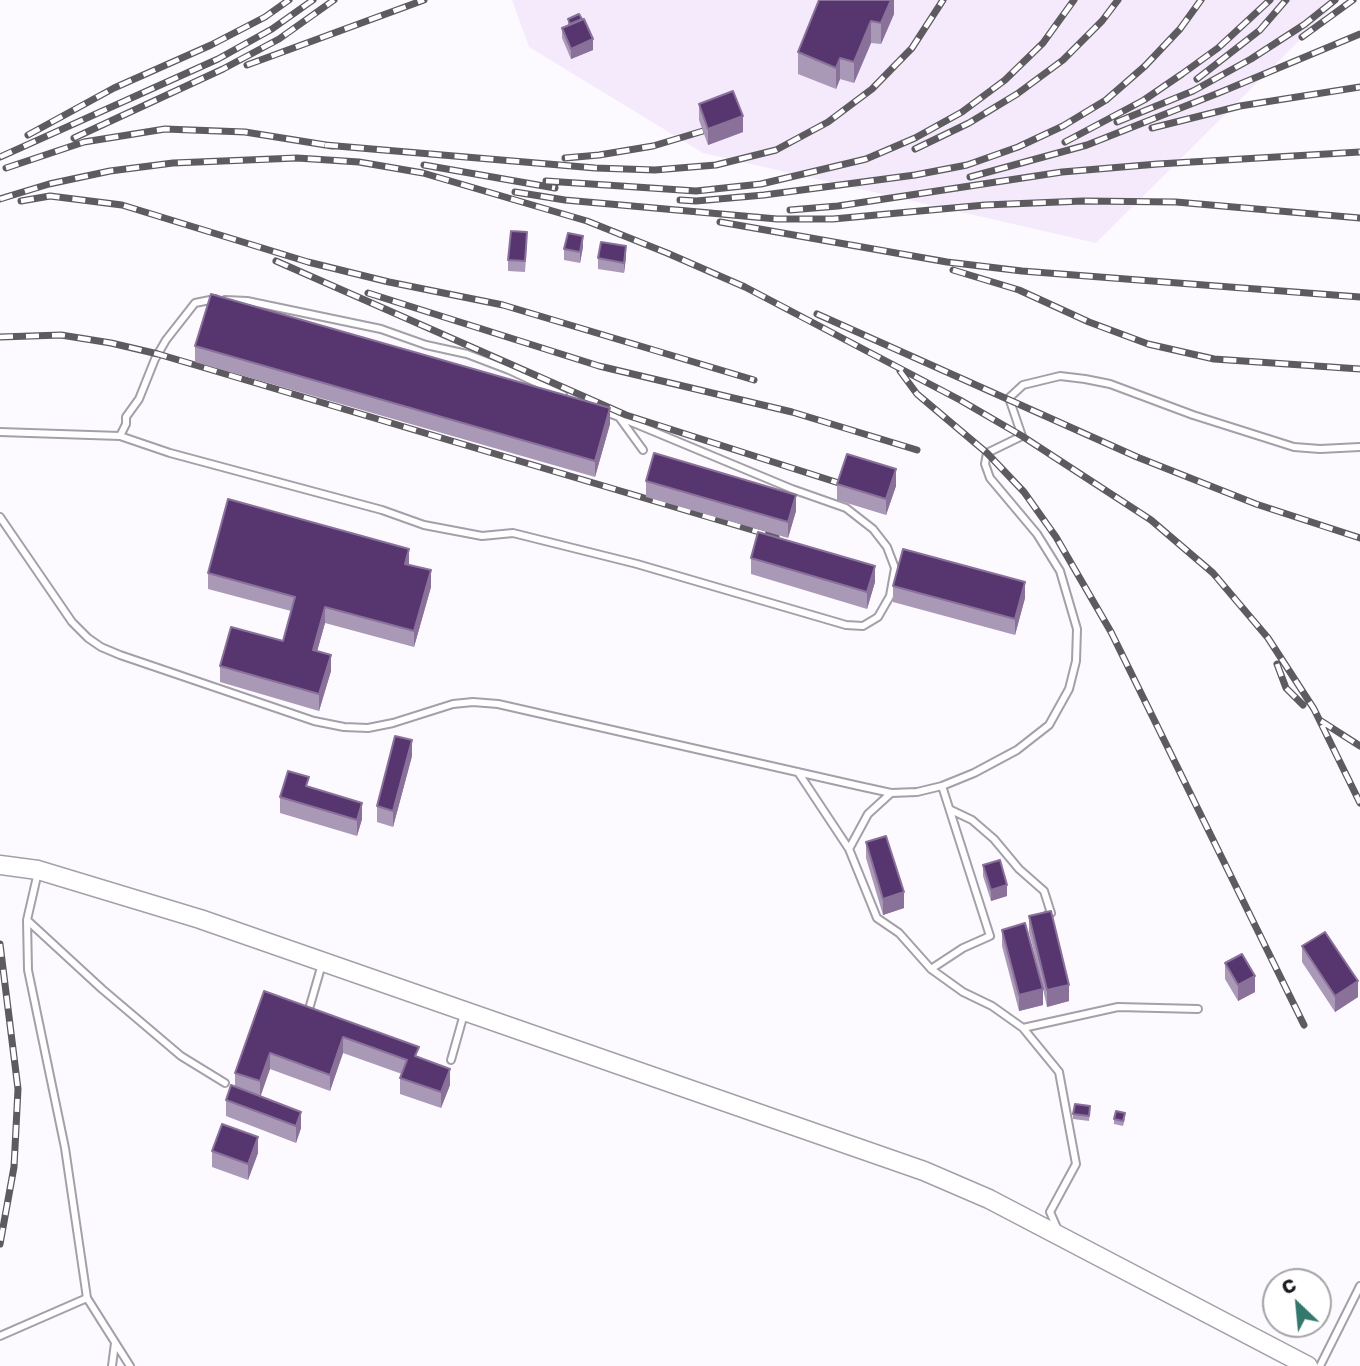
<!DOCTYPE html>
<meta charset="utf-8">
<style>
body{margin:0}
#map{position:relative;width:1360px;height:1366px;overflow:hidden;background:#fdfaff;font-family:"Golos Text",sans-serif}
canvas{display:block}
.north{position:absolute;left:1262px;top:1268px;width:70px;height:70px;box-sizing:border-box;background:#fff;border:2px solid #a4a3a5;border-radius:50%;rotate:334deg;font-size:19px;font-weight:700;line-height:28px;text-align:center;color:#1b191d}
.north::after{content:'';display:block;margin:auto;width:24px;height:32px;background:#34786d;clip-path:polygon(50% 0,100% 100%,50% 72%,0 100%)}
</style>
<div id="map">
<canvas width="1360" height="1366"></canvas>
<div class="north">С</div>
</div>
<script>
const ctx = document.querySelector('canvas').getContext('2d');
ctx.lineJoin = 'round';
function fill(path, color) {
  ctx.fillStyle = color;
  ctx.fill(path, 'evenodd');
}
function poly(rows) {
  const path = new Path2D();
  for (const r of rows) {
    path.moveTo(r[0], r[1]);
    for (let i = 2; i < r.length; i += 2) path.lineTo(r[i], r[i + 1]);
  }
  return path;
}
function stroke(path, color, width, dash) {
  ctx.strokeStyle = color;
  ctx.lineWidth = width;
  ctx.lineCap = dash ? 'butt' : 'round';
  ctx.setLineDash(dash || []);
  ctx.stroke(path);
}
const built = poly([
 [512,0,1340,0,1096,243,703,153,529,47]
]);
const lane = poly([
 [225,300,247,301,381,329,426,345,467,354,509,370,563,395],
 [603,411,619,417,643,450],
 [0,432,120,436,126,424,126,417,139,399,155,359,166,340,195,303,215,299],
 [120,436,170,453,382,510,424,525,482,536,513,533,637,564,846,625,863,626,878,617,890,596,895,568,887,547,873,529,846,508,792,489,619,417],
 [0,517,72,622,88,638,101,647,120,655,314,721,344,727,368,728,393,723,453,704,473,702,498,704,859,786,891,793,917,792,942,786,974,773,1017,750,1049,725,1069,689,1076,661,1077,629,1060,571,1037,534,990,478,985,464,987,453,1022,436,1009,398,1023,385,1060,376,1085,379,1110,384,1193,415,1294,447,1320,449,1360,447],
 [798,772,849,849,877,918,899,933,931,969,963,992,992,1006,1023,1028,1059,1072,1076,1164,1050,1212,1058,1230],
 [951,810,972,820,994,839,1019,869,1044,891,1051,913,1047,915],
 [849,849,868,814,891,793],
 [27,920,102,989,181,1056,225,1083],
 [931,969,963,948,990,936,942,786],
 [309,1009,322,964],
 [1023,1028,1118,1007,1198,1009],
 [451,1060,464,1014],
 [87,1298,130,1366],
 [0,1336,87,1298,65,1148,28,970,27,920,38,872],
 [112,1366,115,1343],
 [1320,1366,1360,1286]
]);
const secondary = poly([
 [0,865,38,870,200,919,924,1171,989,1199,1308,1366]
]);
const rail = poly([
 [1302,37,1353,0],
 [247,65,424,0],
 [1197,79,1260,30,1286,0],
 [1117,122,1193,91,1251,59,1305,24,1335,0],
 [1152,128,1240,106,1360,87],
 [28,135,114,88,211,45,265,17,289,0],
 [74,138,223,69,279,39,334,0],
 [1065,142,1144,100,1182,74,1218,48,1270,0],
 [325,145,595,168,655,170,716,165,776,150,828,122,872,89,912,48,943,0],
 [915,149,969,123,1017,94,1063,60,1102,21,1118,0],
 [0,157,218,59,272,29,313,0],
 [565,158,599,155,653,146,703,131],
 [424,165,555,188],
 [6,168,84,142,165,129,245,132,332,146],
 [970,177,1087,145,1221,92,1360,34],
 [546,181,696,191,761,184,866,159,915,138,962,112,1005,80,1043,43,1074,0],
 [515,192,565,200,777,219,833,219,985,205,1083,201,1176,202,1360,218],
 [0,199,49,184,110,171,173,163,297,158,359,162,423,173,587,221,667,253,745,287,960,400,1022,436,1151,520,1213,573,1268,638,1314,709,1360,803],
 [680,200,696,201,764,195,915,175,967,165,1018,147,1063,126,1106,100,1145,66,1180,29,1201,0],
 [21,201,50,196,122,205,308,262,389,282,503,305,754,380],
 [790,210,838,206,1062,172,1158,164,1360,152],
 [720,222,947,262,1022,271,1360,297],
 [276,261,626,415,842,484],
 [953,270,1019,290,1089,322,1148,344,1214,359,1360,369],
 [368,293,599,366,792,412,917,450],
 [817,314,1137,457,1256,504,1360,538],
 [0,337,61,335,111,343,158,354,776,537],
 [900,371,917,394,987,453,1024,492,1056,537,1111,632,1304,1025],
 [1277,664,1286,688,1303,705],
 [1321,721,1360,746],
 [0,944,18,1089,14,1167,0,1244]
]);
const wall = poly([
 [894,0,894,14,881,44,871,43,854,83,840,79,836,89,798,74,798,52],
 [568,19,593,50,571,59,562,38,562,28,568,25],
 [699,104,743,132,708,145,699,120],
 [527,243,525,272,508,271,508,260],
 [583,247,580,263,564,260,564,249],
 [626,257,624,273,598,269,598,258],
 [195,346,610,424,595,477,195,362],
 [646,481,796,511,788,538,646,497],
 [837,484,896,486,886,515,837,500],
 [751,558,875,582,867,609,751,574],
 [409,565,431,587,414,647,325,623,317,651,331,671,319,711,220,682,220,666,283,641,291,611,208,589,208,573],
 [893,586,1025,598,1015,635,893,602],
 [412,756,393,827,377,822,377,806],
 [309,787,362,819,357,836,280,813,280,797],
 [866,842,904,908,883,915,866,858],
 [983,865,1007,896,991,901,983,876],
 [1029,916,1069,1001,1047,1007,1043,989,1043,1005,1019,1011,1002,946,1002,930,1043,988,1029,932],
 [1302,946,1358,997,1335,1012,1302,962],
 [1225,963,1255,992,1238,1001,1225,979],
 [264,991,419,1057,450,1085,441,1108,400,1094,400,1078,402,1074,343,1053,330,1091,270,1069,260,1096,301,1128,296,1143,226,1116,226,1100,235,1087,235,1073],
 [1090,1111,1089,1121,1073,1119,1073,1114],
 [1114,1119,1125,1119,1123,1126,1114,1124],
 [212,1151,258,1153,248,1180,212,1167]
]);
const shadedWall = poly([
 [891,0,894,0,894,14,881,44,881,23],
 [871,21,871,43,854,83,854,62],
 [593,39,593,50,571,59,571,49],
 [840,58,840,79,836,89,836,68],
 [743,116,743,132,708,145,708,129],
 [583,236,583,247,580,263,580,252],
 [626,246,626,257,624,273,624,263],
 [610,408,610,424,595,477,595,461],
 [896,469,896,486,886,515,886,499],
 [796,495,796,511,788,538,788,522],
 [409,549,409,565,405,564],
 [875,566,875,582,867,609,867,592],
 [431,570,431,587,414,647,414,631],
 [1025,582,1025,598,1015,635,1015,619],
 [325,607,325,623,313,666,313,650],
 [331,655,331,671,319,711,319,694],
 [412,740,412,756,393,827,393,811],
 [362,803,362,819,357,836,357,820],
 [1007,885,1007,896,991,901,991,890],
 [904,892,904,908,883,915,883,899],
 [1255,976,1255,992,1238,1001,1238,985],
 [1358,981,1358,997,1335,1012,1335,996],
 [1069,985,1069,1001,1047,1007,1047,990],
 [1043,989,1043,1005,1019,1011,1019,995],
 [343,1037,343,1053,330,1091,330,1075],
 [270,1053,270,1069,260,1098,260,1081],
 [450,1069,450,1085,441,1108,441,1092],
 [301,1112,301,1128,296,1143,296,1126],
 [258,1137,258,1153,248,1180,248,1164]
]);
const building = poly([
 [819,0,891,0,881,23,871,21,854,62,840,58,836,68,798,52,819,0],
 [579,14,582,19,570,24,568,19,579,14],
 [584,19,593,39,571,49,562,28,584,19],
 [733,91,743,116,708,129,699,104,733,91],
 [511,231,527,232,525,261,508,260,511,231],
 [568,233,583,236,580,252,564,249,568,233],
 [601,242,626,246,624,263,598,258,601,242],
 [211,294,610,408,595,461,195,346,211,294],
 [654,453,796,495,788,522,646,481,654,453],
 [847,454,896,469,886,499,837,484,847,454],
 [228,499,409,549,405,564,431,570,414,631,325,607,313,650,331,655,319,694,220,666,231,627,283,641,295,597,208,573,228,499],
 [758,532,875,566,867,592,751,558,758,532],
 [903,549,1025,582,1015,619,893,586,903,549],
 [395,736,412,740,393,811,377,806,395,736],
 [288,771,309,777,306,786,362,803,357,820,280,797,288,771],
 [886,836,904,892,883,899,866,842,886,836],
 [1000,860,1007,885,991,890,983,865,1000,860],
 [1051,911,1069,985,1047,990,1029,916,1051,911],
 [1025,923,1043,989,1019,995,1002,930,1025,923],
 [1325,932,1358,981,1335,996,1302,946,1325,932],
 [1242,954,1255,976,1238,985,1225,963,1242,954],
 [264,991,419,1047,415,1056,450,1069,441,1092,400,1078,407,1060,343,1037,330,1075,270,1053,260,1081,235,1073,264,991],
 [231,1085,301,1112,296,1126,226,1100,231,1085],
 [1075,1104,1090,1106,1089,1116,1073,1114,1075,1104],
 [1116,1111,1125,1113,1123,1121,1114,1119,1116,1111],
 [222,1124,258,1137,248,1164,212,1151,222,1124]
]);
fill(built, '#f4eafc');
stroke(lane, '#a49fa9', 10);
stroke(secondary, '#a49fa9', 21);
stroke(lane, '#fff', 6);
stroke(secondary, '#fff', 18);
stroke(rail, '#5e5b60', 7);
stroke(rail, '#fff', 4.5, [13]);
fill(wall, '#aa98b7');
fill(shadedWall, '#89719a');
fill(building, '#57366f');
stroke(building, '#89719a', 2);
</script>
